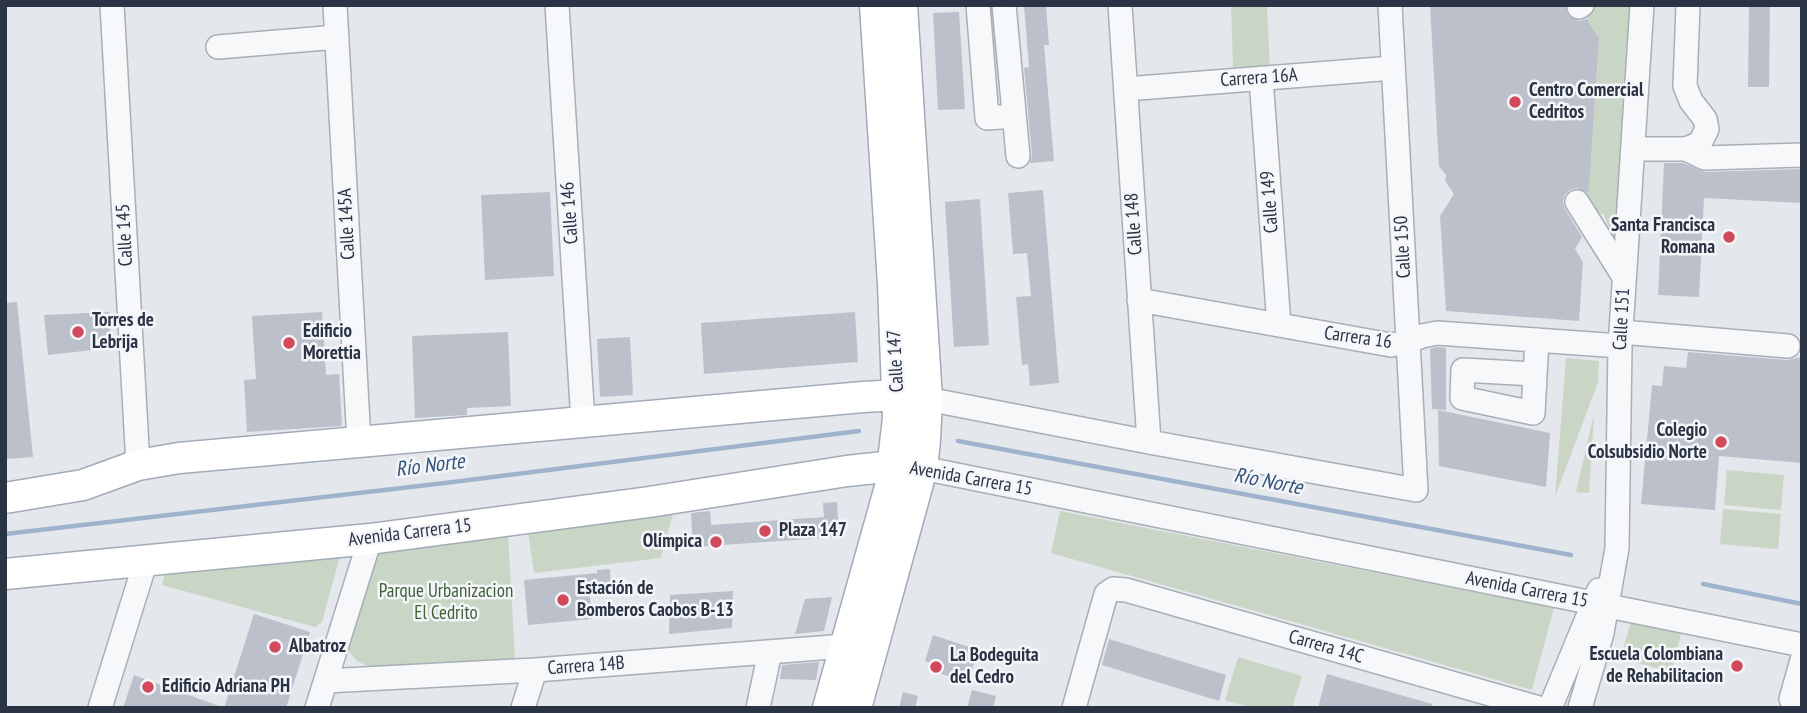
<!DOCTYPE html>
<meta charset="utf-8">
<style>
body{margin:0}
#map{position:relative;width:1807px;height:713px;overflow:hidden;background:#e4e7ec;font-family:"PT Sans Narrow",sans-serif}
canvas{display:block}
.frame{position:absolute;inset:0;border:7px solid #2b3445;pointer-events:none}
</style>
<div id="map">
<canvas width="1807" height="713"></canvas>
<div class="frame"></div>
</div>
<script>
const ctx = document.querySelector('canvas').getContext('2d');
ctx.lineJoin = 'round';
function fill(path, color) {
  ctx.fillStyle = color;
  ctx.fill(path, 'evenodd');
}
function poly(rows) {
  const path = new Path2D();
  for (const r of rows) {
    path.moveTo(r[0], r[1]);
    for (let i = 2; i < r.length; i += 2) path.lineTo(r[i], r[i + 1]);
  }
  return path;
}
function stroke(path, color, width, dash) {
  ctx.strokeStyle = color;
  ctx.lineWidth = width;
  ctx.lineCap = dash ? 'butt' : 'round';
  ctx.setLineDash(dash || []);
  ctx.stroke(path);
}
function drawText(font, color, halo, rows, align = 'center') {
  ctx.font = font + ' "PT Sans Narrow",sans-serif';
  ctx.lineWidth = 5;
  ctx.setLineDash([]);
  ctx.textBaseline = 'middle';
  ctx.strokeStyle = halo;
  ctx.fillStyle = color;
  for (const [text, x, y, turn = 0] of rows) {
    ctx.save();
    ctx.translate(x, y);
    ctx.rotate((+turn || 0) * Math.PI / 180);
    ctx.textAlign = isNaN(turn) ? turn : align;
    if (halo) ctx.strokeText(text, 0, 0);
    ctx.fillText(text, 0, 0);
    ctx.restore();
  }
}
const green = poly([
 [1231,5,1267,5,1270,68,1233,69],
 [1595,5,1623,7,1635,5,1619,251,1603,213,1598,216,1585,197,1589,189,1599,38,1584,13],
 [1566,358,1599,361,1598,382,1555,497],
 [1594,414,1589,493,1576,492],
 [1727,470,1784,475,1781,510,1724,505],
 [1723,509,1781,514,1778,549,1720,544],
 [1060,511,1554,608,1532,690,1051,553],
 [673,514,661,558,534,573,528,532],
 [508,534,515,659,372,668,357,661,348,650,379,550],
 [341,552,322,622,315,627,162,585,165,572],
 [1631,621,1681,634,1671,672,1621,658],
 [1238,657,1302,676,1292,708,1252,708,1225,700]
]);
const stream = poly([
 [958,441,1571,555],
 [5,534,445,483,859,431],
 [1703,584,1802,604]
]);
const building = poly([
 [1024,5,1046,5,1049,45,1044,45,1054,161,1030,163,1032,155,1024,68,1029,67],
 [1430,5,1565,5,1568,15,1579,21,1587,19,1599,38,1589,190,1587,193,1577,188,1570,190,1565,195,1563,202,1565,209,1582,237,1575,249,1583,262,1579,321,1446,311,1440,216,1454,194,1445,181,1446,175,1439,166],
 [1749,5,1770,5,1769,87,1748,87],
 [959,12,965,109,938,110,933,13],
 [1664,163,1683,163,1705,172,1802,169,1802,203,1704,198,1699,297,1658,295],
 [1043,190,1059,383,1030,386,1028,364,1022,365,1016,297,1031,296,1027,253,1013,254,1008,193],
 [550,192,554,276,485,280,481,195],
 [980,199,989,345,954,347,945,202],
 [17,302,33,457,5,459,5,303],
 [110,312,111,348,48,355,44,315],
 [322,312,326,375,339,374,342,426,247,432,244,380,256,379,252,316],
 [855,312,858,362,704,374,701,323],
 [508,332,511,406,467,408,467,415,415,418,412,336],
 [630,337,633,395,600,397,597,339],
 [1437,347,1446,348,1446,410,1432,409,1430,349],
 [1688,352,1787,360,1802,357,1802,463,1719,456,1715,510,1641,504,1652,385,1662,386,1664,366,1686,368],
 [1438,410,1550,433,1546,487,1439,466],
 [837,502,839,537,693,547,691,513,710,511,711,525,824,517,823,503],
 [610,569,611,587,589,589,592,619,528,625,524,580,597,573,597,570],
 [733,591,732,628,669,634,670,595],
 [832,597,824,631,795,634,805,599],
 [254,614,310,632,286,708,224,708],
 [933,635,978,650,968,683,930,670,932,664,925,661],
 [1109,639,1226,675,1219,701,1102,665],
 [819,662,816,680,780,679,782,665],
 [1327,674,1432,704,1432,708,1318,708],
 [134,675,219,706,219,708,123,708],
 [972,690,996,696,993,708,967,708],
 [903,692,918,696,915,708,899,708]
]);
const minor = poly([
 [112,5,138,465],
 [335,5,359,442],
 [557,5,583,422],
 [978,5,987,118,1014,116],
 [1004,5,1018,156],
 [1120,5,1149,442],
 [1579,7,1582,5],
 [218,47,337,37],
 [1261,78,1279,325],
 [1126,89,1393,68],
 [1633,149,1686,149,1700,143,1707,129,1705,119,1691,101,1685,86,1688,5],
 [1686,149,1705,158,1802,155],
 [1577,202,1624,277],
 [1139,300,1391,345,1408,342,1422,336,1437,333,1620,346],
 [1621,332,1788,346],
 [1534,374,1463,370,1462,398,1533,413,1537,340],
 [927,399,1149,442,1416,490,1390,5],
 [922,468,1802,645],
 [1802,660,1791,699,1802,702],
 [326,681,535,670,845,646],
 [100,708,146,560],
 [317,708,370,539],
 [523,708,535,670],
 [758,708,770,652],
 [1074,708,1106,594,1113,589,1126,590,1539,708],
 [1550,708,1599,590],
 [1580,708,1602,633,1617,548,1620,346,1642,5]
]);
const major = poly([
 [5,498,83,485,138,465,179,458,863,397,899,395,927,399],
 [5,574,370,539,649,502,847,471,894,466,922,468],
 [828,708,890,487,898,418,893,284,875,5],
 [856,708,914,498,922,468,925,440,927,399,902,5]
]);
const markers = [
 [1515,102,7,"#d1495b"],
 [1729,237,7,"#d1495b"],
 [78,332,7,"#d1495b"],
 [289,343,7,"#d1495b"],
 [1721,442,7,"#d1495b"],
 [765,531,7,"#d1495b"],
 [716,542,7,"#d1495b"],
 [563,600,7,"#d1495b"],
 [275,647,7,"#d1495b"],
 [1737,666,7,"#d1495b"],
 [936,667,7,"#d1495b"],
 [148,687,7,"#d1495b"]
];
const streetNames = [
 ["Carrera 16A",1259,78,-4],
 ["Calle 149",1270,202,-94],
 ["Calle 146",570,213,-94],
 ["Calle 145A",347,224,-93],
 ["Calle 148",1134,224,-94],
 ["Calle 145",125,235,-93],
 ["Calle 150",1403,247,-93],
 ["Calle 151",1622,319,-87],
 ["Carrera 16",1358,338,8],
 ["Calle 147",896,361,-93],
 ["Avenida Carrera 15",971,479,10],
 ["Avenida Carrera 15",410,533,-7],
 ["Avenida Carrera 15",1527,590,11],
 ["Carrera 14C",1326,647,16],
 ["Carrera 14B",586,666,-4]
];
const poiNames = [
 ["Centro Comercial",1529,91],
 ["Cedritos",1529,113],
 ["Santa Francisca",1715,226,"right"],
 ["Romana",1715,248,"right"],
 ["Torres de",92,321],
 ["Lebrija",92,343],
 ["Edificio",303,332],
 ["Morettia",303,354],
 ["Colegio",1707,431,"right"],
 ["Colsubsidio Norte",1707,453,"right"],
 ["Plaza 147",779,531],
 ["Olímpica",702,542,"right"],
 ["Estación de",577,589],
 ["Bomberos Caobos B-13",577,611],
 ["Albatroz",289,647],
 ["Escuela Colombiana",1723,655,"right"],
 ["de Rehabilitacion",1723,677,"right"],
 ["La Bodeguita",950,656],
 ["del Cedro",950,678],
 ["Edificio Adriana PH",162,687]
];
const parkNames = [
 ["Parque Urbanizacion",446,592],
 ["El Cedrito",446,614]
];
const waterNames = [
 ["Río Norte",430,466,-7],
 ["Río Norte",1268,482,11]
];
fill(green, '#c9d6c5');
stroke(stream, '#9fb4cc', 4.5);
fill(building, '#bbc0ca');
stroke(minor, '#a9aeb7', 26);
stroke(major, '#a3abb8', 33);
stroke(minor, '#f7f8fa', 23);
stroke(major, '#fff', 30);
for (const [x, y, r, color] of markers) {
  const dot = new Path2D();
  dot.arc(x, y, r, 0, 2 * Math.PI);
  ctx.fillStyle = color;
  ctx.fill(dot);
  stroke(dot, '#f4f6f9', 2.5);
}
drawText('19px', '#2b3445', '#f4f6f9', streetNames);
drawText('bold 19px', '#2b3445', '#f4f6f9', poiNames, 'left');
drawText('19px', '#3f6138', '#f4f6f9', parkNames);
drawText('italic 21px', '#34527a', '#f4f6f9', waterNames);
</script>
